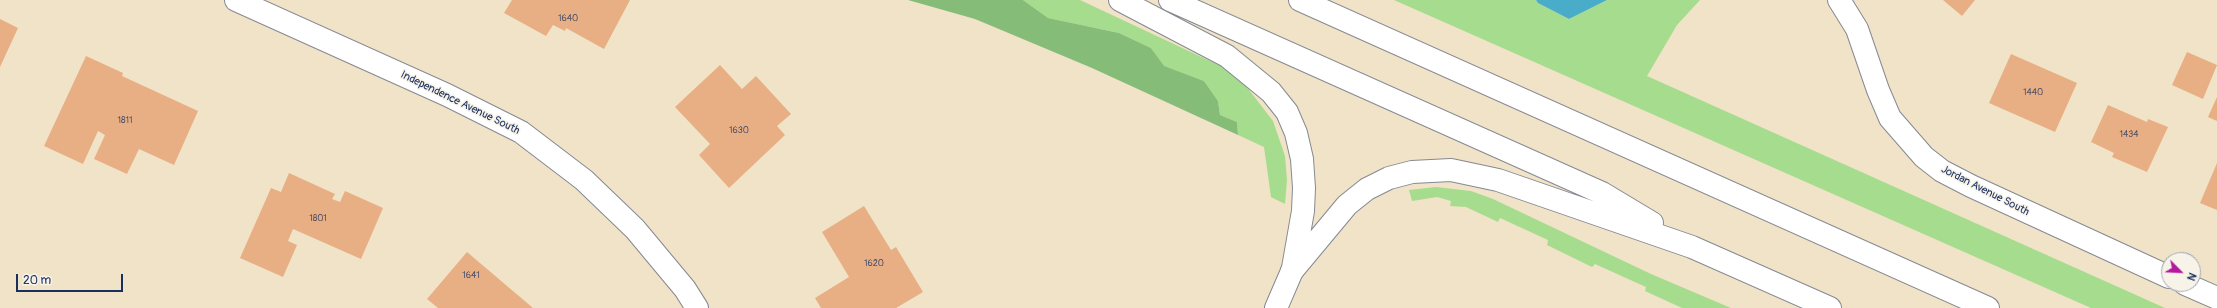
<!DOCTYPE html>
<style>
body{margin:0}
#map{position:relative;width:2217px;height:308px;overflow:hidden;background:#f0e3c7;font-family:Pangolin,sans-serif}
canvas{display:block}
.north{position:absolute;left:2161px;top:252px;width:40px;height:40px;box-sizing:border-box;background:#f7f3e8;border:1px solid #9fa5b1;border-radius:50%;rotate:114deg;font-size:11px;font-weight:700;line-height:16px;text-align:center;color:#1b2f5e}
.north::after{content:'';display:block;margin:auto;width:14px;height:18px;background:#b5179e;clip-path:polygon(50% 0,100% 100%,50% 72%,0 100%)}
.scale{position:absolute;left:16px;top:274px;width:107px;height:18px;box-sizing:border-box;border:2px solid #1b2f5e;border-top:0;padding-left:5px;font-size:12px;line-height:14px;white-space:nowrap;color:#1b2f5e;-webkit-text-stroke:3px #f7f3e8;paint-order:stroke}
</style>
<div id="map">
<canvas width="2217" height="308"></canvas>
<div class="north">N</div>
<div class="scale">20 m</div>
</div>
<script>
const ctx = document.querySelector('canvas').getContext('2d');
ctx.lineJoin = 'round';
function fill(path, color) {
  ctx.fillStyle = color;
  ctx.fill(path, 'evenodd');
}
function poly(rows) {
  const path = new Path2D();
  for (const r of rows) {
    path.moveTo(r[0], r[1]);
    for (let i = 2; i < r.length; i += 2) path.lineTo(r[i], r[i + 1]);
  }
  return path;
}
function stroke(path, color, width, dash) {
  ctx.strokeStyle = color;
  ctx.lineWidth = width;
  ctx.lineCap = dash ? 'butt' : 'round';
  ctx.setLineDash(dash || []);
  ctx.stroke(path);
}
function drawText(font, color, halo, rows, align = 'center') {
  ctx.font = font + ' Pangolin,sans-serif';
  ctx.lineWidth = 3;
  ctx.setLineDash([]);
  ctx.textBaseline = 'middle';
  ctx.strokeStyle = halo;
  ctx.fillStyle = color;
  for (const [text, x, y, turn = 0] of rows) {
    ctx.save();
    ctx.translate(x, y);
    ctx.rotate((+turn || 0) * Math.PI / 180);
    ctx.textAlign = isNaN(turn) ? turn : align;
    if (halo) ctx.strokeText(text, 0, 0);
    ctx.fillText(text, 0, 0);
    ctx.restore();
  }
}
const green = poly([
 [1023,0,1080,0,1225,68,1246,86,1273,121,1285,156,1287,180,1285,204,1271,197,1264,147,1238,135,1237,122,1220,115,1218,101,1204,81,1163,66,1151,48,1119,33,1048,18],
 [1394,0,1536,0,1538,3,1569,19,1607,0,1700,0,1677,25,1647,76,2165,308,2091,308],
 [1436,187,1471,191,1493,199,1651,274,1731,308,1682,308,1645,291,1646,287,1595,264,1592,267,1547,245,1548,240,1500,218,1498,222,1466,207,1450,206,1451,201,1437,197,1412,201,1409,190]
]);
const forest = poly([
 [908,0,1023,0,1048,18,1119,33,1151,48,1164,66,1204,81,1218,101,1220,115,1237,122,1238,135,1092,68,975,19]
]);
const water = poly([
 [1536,0,1607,0,1569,19,1538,3]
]);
const building = poly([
 [512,0,630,0,604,49,566,28,565,31,553,25,546,36,504,13],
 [1943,0,1975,0,1962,16],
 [0,19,18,28,0,67],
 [2187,52,2217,65,2203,99,2172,85],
 [2011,54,2077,83,2055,132,1989,103],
 [86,56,123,73,122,76,198,111,174,165,139,149,127,174,94,159,105,135,98,131,83,164,44,146],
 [720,65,742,89,756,76,791,114,777,126,785,135,729,188,699,155,710,144,675,107],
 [2217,97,2217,121,2208,117],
 [2108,105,2147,122,2148,119,2168,127,2147,172,2112,157,2114,153,2091,142],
 [2217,163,2217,210,2200,203],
 [289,173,335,194,332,199,340,202,345,191,383,208,361,259,293,229,288,241,297,245,283,277,240,258,271,188,281,192],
 [864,206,891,250,896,247,923,292,896,308,821,308,815,298,849,277,822,232],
 [467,252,533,308,438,308,427,299]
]);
const minor = poly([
 [236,0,447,95,521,132,584,180,635,229,685,289,697,308],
 [1839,0,1857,29,1878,90,1890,118,1924,157,1942,171,1971,186,2169,277],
 [2185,284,2217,298],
 [1276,308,1292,271]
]);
const highway = poly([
 [1120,0,1227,56,1271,92,1287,112,1296,133,1302,159,1304,188,1303,211,1293,268],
 [1170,0,1602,193,1652,223],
 [1300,0,1988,308],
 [1292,271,1347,205,1367,189,1389,178,1412,172,1451,170,1498,180,1692,247,1830,308]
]);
const numberNames = [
 ["1640",568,19],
 ["1440",2033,93],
 ["1811",125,121],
 ["1630",739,131],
 ["1434",2129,135],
 ["1801",318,219],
 ["1620",874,264],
 ["1641",471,276]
];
const streetNames = [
 ["Independence Avenue South",460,103,26],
 ["Jordan Avenue South",1985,191,27]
];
fill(green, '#a6dc8d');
fill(forest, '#84bc78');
fill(water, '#49acc8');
fill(building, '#e8af84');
stroke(minor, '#868992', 24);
stroke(highway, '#868992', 24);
stroke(minor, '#fff', 22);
stroke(highway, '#fff', 22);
drawText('9px', '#4e4f68', null, numberNames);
drawText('11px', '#1b2f5e', '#f7f3e8', streetNames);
</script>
